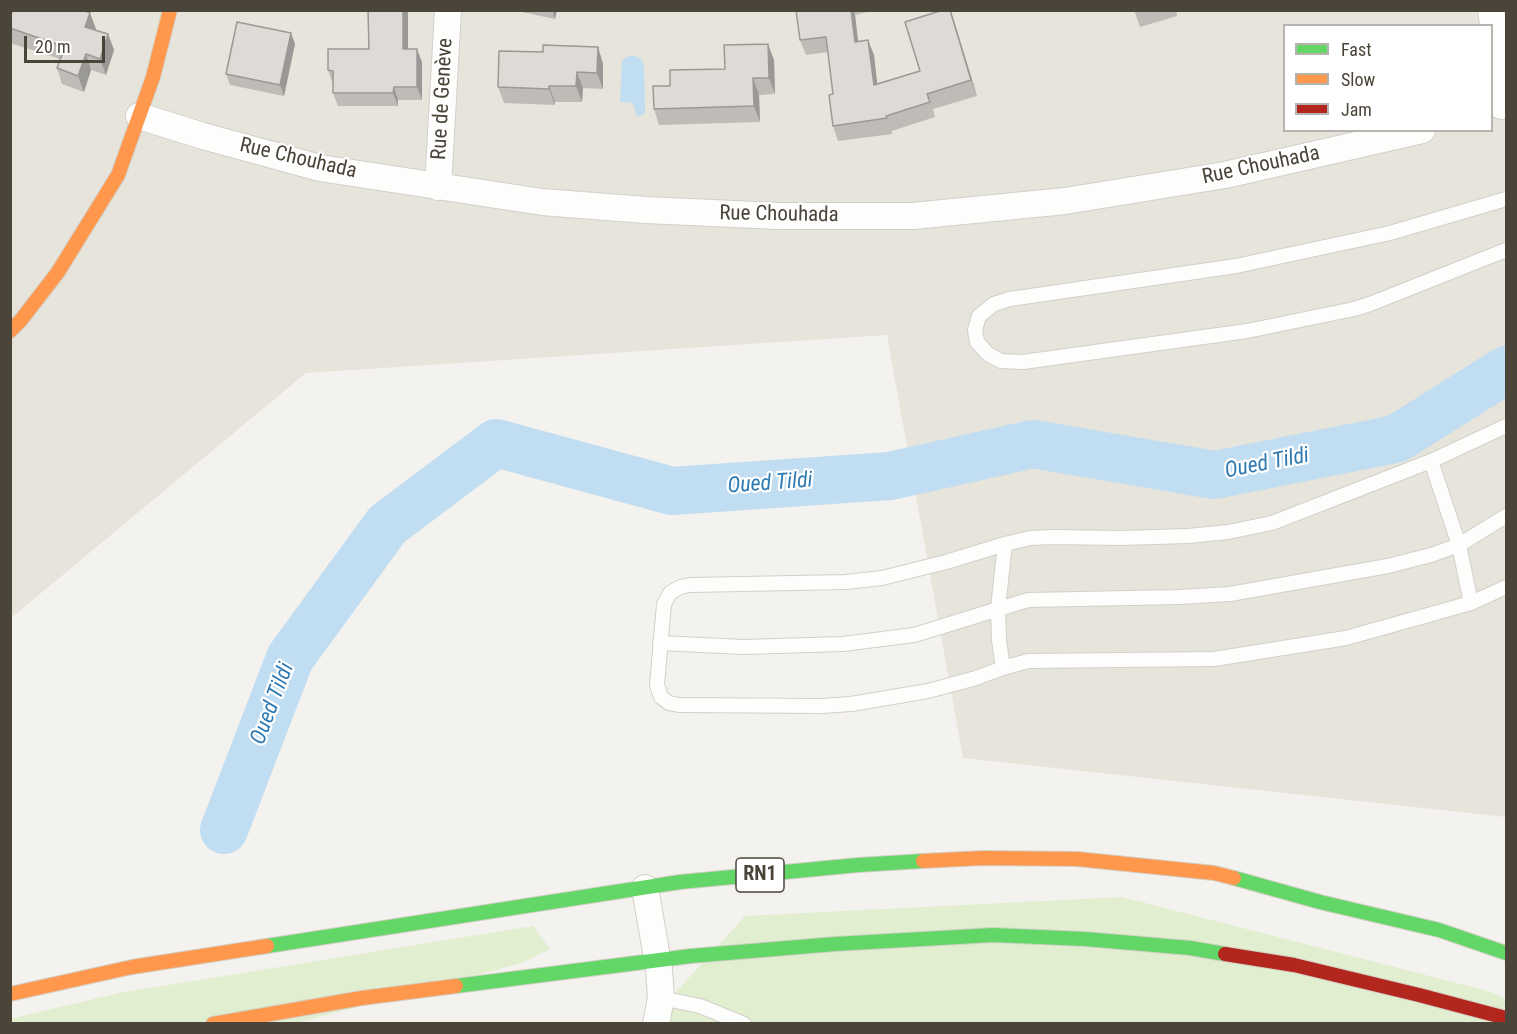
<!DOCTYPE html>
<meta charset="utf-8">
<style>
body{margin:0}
#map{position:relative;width:1517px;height:1034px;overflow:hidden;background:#f4f2ee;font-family:"Roboto Condensed",sans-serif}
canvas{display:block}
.frame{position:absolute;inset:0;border:12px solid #4b4439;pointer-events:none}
.legend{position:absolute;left:1283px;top:24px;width:210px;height:108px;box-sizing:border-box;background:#fff;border:2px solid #b7b4b0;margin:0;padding:8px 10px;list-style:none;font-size:18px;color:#4b4439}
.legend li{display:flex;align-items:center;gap:12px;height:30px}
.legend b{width:30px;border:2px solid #b7b4b0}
.scale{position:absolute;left:24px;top:36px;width:81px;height:27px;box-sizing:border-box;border:3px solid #4b4439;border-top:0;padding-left:8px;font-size:18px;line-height:21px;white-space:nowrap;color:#4b4439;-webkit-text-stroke:4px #fff;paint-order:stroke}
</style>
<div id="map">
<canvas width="1517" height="1034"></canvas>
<div class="frame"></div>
<ul class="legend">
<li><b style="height:8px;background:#63d668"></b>Fast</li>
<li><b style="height:8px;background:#ff974d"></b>Slow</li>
<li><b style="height:8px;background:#b3261e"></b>Jam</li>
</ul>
<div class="scale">20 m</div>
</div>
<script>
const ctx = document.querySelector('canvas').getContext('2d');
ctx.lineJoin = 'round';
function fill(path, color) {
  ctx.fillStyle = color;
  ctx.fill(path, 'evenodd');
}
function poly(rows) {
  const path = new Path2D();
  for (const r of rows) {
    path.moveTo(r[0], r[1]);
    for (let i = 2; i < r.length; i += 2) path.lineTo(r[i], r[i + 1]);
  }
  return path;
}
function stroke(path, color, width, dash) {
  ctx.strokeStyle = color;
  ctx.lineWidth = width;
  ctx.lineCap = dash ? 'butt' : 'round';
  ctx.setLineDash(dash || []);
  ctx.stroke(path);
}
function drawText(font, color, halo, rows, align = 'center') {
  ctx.font = font + ' "Roboto Condensed",sans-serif';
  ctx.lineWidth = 4.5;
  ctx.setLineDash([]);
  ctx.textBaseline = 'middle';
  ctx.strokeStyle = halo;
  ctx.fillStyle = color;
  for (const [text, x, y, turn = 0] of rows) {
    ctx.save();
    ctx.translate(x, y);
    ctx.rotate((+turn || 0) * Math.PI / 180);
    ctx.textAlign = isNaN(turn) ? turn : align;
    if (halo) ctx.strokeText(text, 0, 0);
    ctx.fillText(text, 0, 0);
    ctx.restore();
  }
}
const residential = poly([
 [11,11,1506,11,1506,817,963,758,887,335,306,373,11,618],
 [1284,26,1492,26,1492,130,1284,130]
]);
const green = poly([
 [1122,897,1488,991,1506,999,1506,1024,647,1024,745,916],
 [533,926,550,949,522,963,297,1023,11,1024,10,1019,119,993]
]);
const water = poly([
 [632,55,638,57,642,60,644,66,645,110,644,114,640,116,636,115,633,103,620,102,622,61,627,57]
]);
const river = poly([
 [224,830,290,658,387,525,496,443,672,491,890,476,1033,444,1214,475,1396,439,1506,370]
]);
const lane = poly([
 [1506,199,1390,233,1236,266,1010,299,994,304,979,316,975,330,977,342,988,354,1001,361,1023,362,1247,331,1354,309,1370,304,1506,250],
 [1506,426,1431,461,1272,523,1228,532,1188,536,1121,538,1053,537,1030,538,1005,544,998,608,999,640,1003,668,1028,661,1214,659,1346,638,1471,603,1506,587],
 [1431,461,1459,545,1471,603],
 [660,643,743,647,843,644,914,635,1028,600,1180,597,1230,594,1388,566,1431,555,1459,545,1506,516],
 [1003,668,976,678,928,691,851,704,822,706,679,705,669,703,661,697,657,685,664,604,670,593,680,587,690,585,846,582,882,578,946,562,1005,544],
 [661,998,700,1006,744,1024]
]);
const street = poly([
 [1491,10,1497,49,1501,106],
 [139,116,203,136,320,168,542,202,646,210,778,216,913,216,1065,201,1225,175,1422,130],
 [438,187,448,10],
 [645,888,659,969,661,998,656,1024]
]);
const fast = poly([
 [1234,878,1320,902,1439,930,1506,953],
 [267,946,680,882,858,865,923,861],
 [456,986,691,956,835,944,993,935,1085,939,1190,948,1225,954]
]);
const slow = poly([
 [10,331,21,320,58,272,118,175,153,77,170,10],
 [923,861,983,858,1077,859,1214,873,1234,878],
 [10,994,132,967,267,946],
 [213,1024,362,998,456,986]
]);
const jam = poly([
 [1225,954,1294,965,1419,995,1506,1018]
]);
const wall = poly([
 [408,10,408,49,422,62,422,100,398,100,398,106,338,106,333,93,333,84,328,70,369,49,368,11,335,11],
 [512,10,557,10,555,19],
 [702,10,717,10,703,12],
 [796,10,866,10,867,12,855,15,858,41,874,55,877,84,920,71,950,10,977,96,933,109,935,117,892,131,892,134,838,141,833,126,833,94,828,52,806,55,800,40],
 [1134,10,1176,10,1177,16,1140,27],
 [10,13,90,13,96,30,108,34,114,50,106,75,91,70,84,92,62,84,57,68,60,59,10,43],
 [295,44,284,96,230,85,226,74],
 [598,47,603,64,603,89,583,88,582,102,555,102,555,105,504,103,498,87,543,52],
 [774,60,775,94,759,95,760,122,659,125,654,109,670,86,725,69]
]);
const shadedWall = poly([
 [403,10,408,10,408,62,403,49],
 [552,10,557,10,555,19],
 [851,10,853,10,855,15,860,57,855,42],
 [950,10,955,24,977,96,971,80],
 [90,13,96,29,91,43,85,27],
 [291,33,295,44,284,96,280,85],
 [108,34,114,50,106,75,100,59],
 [868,40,874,55,879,100,874,85],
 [768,44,774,60,775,94,769,78],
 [598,47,603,64,603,89,597,73],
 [417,49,422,62,422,100,417,87],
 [86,54,91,70,84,92,78,76],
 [577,72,583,88,582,102,576,86],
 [753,78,759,95,760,122,754,106],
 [549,86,555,102,555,105,549,89],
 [394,87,398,100,398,106,393,93]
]);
const building = poly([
 [16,10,83,10,90,13,85,27,108,34,100,59,86,54,78,76,57,68,65,47,10,28,10,13,16,10],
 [368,10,403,10,403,49,417,49,417,87,394,87,393,93,333,93,333,71,328,70,328,49,369,49,368,10],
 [796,10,851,10,855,42,868,40,874,85,920,71,905,22,943,10,950,10,971,80,927,94,930,102,886,116,887,118,833,126,829,95,833,94,826,37,800,40,796,10],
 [237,22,291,33,280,85,226,74,237,22],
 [768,44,769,78,753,78,754,106,654,109,653,86,670,86,670,70,725,69,724,45,768,44],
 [543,45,598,47,597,73,577,72,576,86,549,86,549,89,498,87,499,51,543,52,543,45]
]);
const shields = [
 [760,875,48]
];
const shieldNames = [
 ["RN1",760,875]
];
const streetNames = [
 ["Rue de Genève",443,99,-87],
 ["Rue Chouhada",298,159,13],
 ["Rue Chouhada",1261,166,-12],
 ["Rue Chouhada",779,215,1]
];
const waterNames = [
 ["Oued Tildi",1267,464,-11],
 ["Oued Tildi",770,484,-4],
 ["Oued Tildi",273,704,-69]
];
fill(residential, '#e7e4dc');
fill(green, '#e1eecf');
fill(water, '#c0ddf1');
stroke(river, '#c0ddf1', 48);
stroke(lane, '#d2d0cb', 16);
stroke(street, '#d2d0cb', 28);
stroke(fast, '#d3cfc5', 16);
stroke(slow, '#d3cfc5', 16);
stroke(jam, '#d3cfc5', 16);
stroke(lane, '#fdfdfc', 14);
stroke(street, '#fdfdfc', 26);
stroke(fast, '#63d668', 14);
stroke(slow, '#ff974d', 14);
stroke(jam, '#b3261e', 14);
fill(wall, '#bfbcb8');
fill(shadedWall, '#9b9996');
fill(building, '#dedbd6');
stroke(building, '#9b9996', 1.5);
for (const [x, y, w] of shields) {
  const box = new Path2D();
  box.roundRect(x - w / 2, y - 17, w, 34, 4.5);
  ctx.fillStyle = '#fff';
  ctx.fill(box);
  stroke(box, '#4b4439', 1.5);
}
drawText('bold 20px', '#4b4439', null, shieldNames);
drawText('21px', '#4b4439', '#fff', streetNames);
drawText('italic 22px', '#2e7ab2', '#fff', waterNames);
</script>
